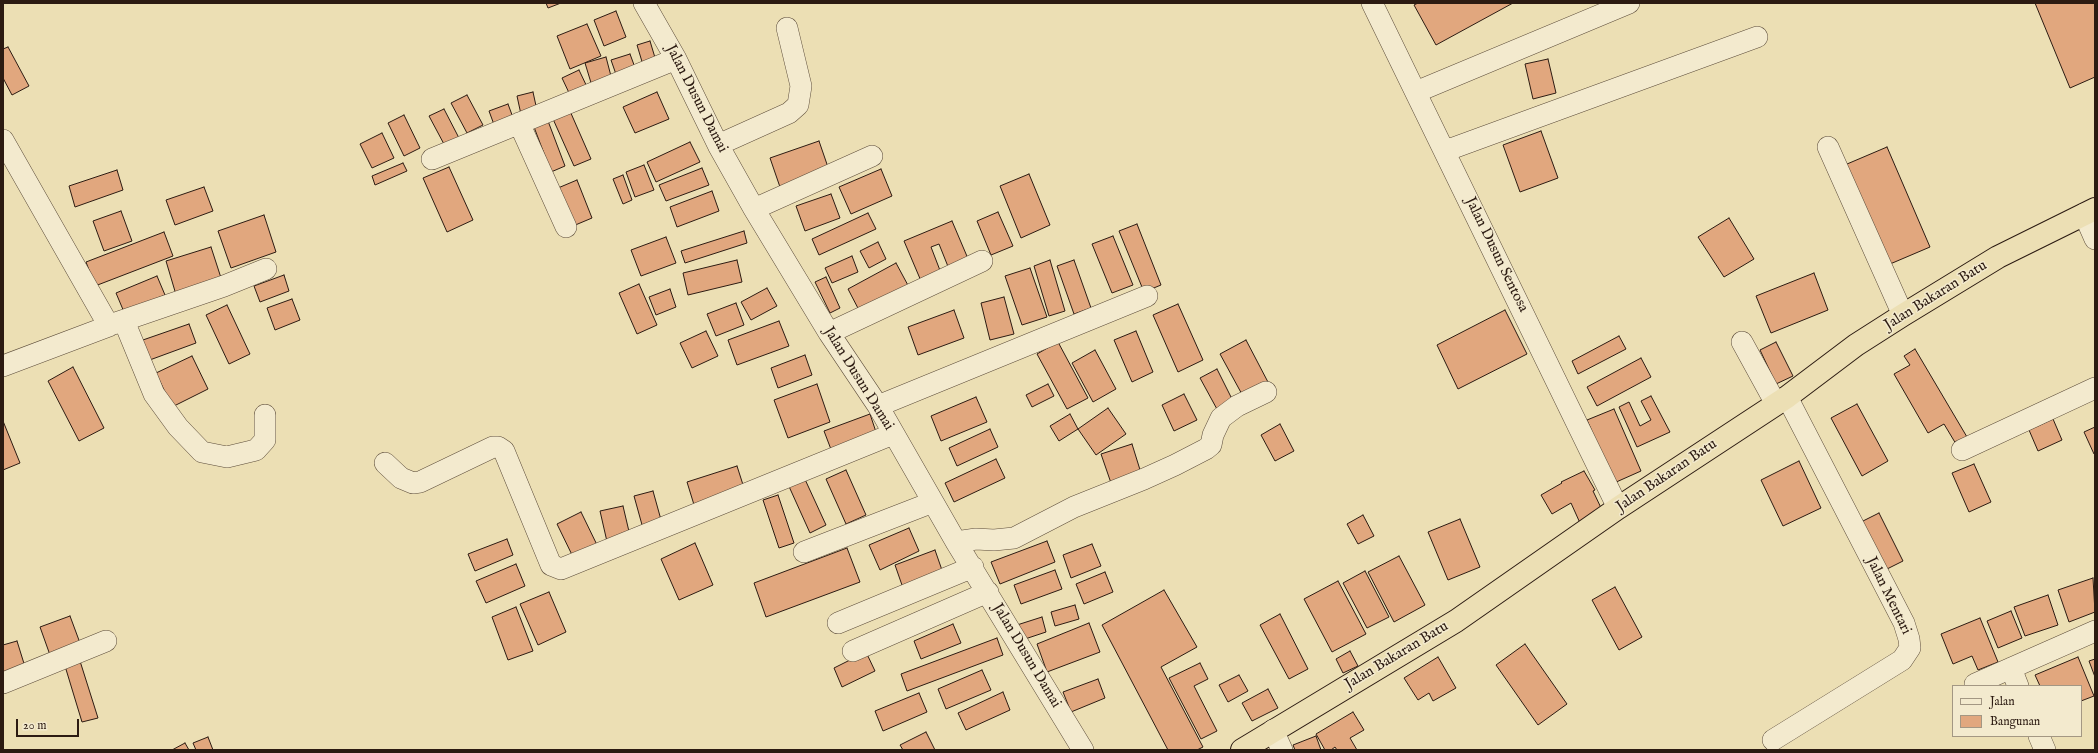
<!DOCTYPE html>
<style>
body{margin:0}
#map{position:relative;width:2098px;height:753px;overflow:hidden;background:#ecdfb4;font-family:"IM FELL English",serif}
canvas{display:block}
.frame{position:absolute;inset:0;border:4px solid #2c1b12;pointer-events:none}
.legend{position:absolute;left:1952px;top:685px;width:130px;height:52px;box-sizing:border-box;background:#f3eace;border:1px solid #a39783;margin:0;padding:5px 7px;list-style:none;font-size:12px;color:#2c1b12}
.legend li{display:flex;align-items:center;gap:8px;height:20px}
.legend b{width:20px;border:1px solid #a39783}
.scale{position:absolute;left:16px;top:719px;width:63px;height:18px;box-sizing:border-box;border:2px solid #2c1b12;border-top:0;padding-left:5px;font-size:12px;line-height:14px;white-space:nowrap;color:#2c1b12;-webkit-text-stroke:3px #f3eace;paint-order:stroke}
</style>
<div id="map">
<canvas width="2098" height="753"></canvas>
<div class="frame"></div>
<ul class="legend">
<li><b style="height:5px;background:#f3eace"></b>Jalan</li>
<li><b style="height:11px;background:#e1a77e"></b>Bangunan</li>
</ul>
<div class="scale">20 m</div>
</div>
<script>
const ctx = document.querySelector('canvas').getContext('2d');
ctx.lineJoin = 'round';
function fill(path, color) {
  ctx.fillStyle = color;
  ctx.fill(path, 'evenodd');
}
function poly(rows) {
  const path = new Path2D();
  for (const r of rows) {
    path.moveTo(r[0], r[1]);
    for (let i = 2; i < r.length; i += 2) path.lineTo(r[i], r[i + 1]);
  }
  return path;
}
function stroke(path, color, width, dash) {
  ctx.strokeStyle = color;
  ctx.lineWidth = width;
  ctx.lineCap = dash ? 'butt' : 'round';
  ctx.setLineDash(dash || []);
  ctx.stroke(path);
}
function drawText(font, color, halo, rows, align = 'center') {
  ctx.font = font + ' "IM FELL English",serif';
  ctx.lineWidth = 3;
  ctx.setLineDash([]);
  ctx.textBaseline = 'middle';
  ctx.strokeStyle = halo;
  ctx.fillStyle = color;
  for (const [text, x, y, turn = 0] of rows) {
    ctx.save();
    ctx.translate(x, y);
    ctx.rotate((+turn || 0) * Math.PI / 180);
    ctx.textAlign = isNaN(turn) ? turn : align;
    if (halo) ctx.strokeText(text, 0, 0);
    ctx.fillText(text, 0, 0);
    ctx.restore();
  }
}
const building = poly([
 [546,3,561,3,548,8,546,3],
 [1418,3,1513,3,1436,45,1414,5,1418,3],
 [2035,3,2095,3,2095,77,2070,88,2035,3],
 [616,11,626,37,604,46,594,20,616,11],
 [587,24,601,56,570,69,557,36,587,24],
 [650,41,656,61,643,65,637,45,650,41],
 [8,47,29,86,12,95,3,78,3,49,8,47],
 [630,54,637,73,618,80,611,60,630,54],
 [606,57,612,80,592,86,585,63,606,57],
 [1548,59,1556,93,1533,99,1525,64,1548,59],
 [579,70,588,89,571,97,562,78,579,70],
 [533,92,538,115,522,119,517,96,533,92],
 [657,92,669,119,635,133,623,107,657,92],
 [467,95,483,125,467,133,451,103,467,95],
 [508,104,515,123,496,130,489,111,508,104],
 [444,109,459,138,445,146,429,116,444,109],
 [570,111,591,159,574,166,553,119,570,111],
 [404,115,420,148,404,156,388,123,404,115],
 [548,121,565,166,551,172,534,127,548,121],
 [1541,131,1558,178,1520,192,1503,145,1541,131],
 [382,133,394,158,372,168,360,144,382,133],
 [819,141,830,173,781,190,770,158,819,141],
 [690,142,700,162,656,182,647,162,690,142],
 [1887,147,1930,247,1883,267,1840,167,1887,147],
 [403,163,407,171,375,185,372,176,403,163],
 [644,165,654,190,635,197,626,172,644,165],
 [449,167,473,220,447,232,423,178,449,167],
 [702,168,709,185,666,201,659,185,702,168],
 [881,169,892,196,851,214,839,187,881,169],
 [117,170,123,190,75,207,69,186,117,170],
 [1029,174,1050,225,1021,238,1000,186,1029,174],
 [623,175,632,200,623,204,613,179,623,175],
 [577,180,592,218,573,226,558,188,577,180],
 [204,187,213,211,175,225,166,200,204,187],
 [712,191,719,211,677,227,670,207,712,191],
 [831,194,840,218,805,231,796,206,831,194],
 [121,211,132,241,104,251,93,221,121,211],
 [998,212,1013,246,991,255,977,221,998,212],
 [868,213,876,229,819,255,812,239,868,213],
 [264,215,276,252,231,268,218,231,264,215],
 [1729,218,1754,259,1724,277,1698,237,1729,218],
 [952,221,969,261,949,269,939,244,931,247,941,273,921,281,904,241,952,221],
 [1137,224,1161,285,1144,292,1119,231,1137,224],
 [744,231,747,243,685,263,681,251,744,231],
 [164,232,173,256,95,286,86,262,164,232],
 [1113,236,1133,285,1112,293,1092,244,1113,236],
 [666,237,676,263,641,276,631,250,666,237],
 [878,242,886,259,869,268,860,251,878,242],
 [211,247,223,284,177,298,166,261,211,247],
 [852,256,858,272,832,283,825,268,852,256],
 [737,260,742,282,688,295,683,273,737,260],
 [1050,260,1065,311,1049,316,1034,266,1050,260],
 [1074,260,1091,308,1074,314,1057,266,1074,260],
 [896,263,910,289,861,314,848,289,896,263],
 [1030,268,1047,317,1022,325,1005,276,1030,268],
 [1814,273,1828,310,1771,333,1756,296,1814,273],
 [284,275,289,291,260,302,254,286,284,275],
 [157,276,165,295,124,312,116,293,157,276],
 [826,277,840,308,830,313,815,282,826,277],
 [639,284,657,325,637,334,619,293,639,284],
 [767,288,777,306,751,320,741,302,767,288],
 [670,289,676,307,656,315,649,297,670,289],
 [1004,297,1014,334,990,340,981,303,1004,297],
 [292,299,300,320,275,330,267,308,292,299],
 [736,303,744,325,716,336,707,314,736,303],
 [1178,304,1203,360,1178,372,1153,315,1178,304],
 [227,305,250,354,229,364,206,315,227,305],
 [954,310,964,338,918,355,908,327,954,310],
 [1505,310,1527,354,1458,389,1437,345,1505,310],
 [779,321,789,346,737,365,728,340,779,321],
 [189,324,196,343,147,361,140,341,189,324],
 [706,331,718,356,692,368,680,343,706,331],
 [1136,331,1153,372,1132,382,1114,340,1136,331],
 [1619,336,1626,349,1578,374,1572,361,1619,336],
 [1246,340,1269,384,1244,398,1220,354,1246,340],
 [1058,342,1088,398,1067,409,1037,354,1058,342],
 [1776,342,1793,376,1776,384,1760,350,1776,342],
 [1915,349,1967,437,1956,444,1944,424,1928,433,1894,374,1910,365,1904,356,1915,349],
 [1095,350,1116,389,1093,402,1072,363,1095,350],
 [805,355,812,375,778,388,771,368,805,355],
 [192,356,208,389,172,407,156,373,192,356],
 [1641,358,1651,377,1597,406,1587,387,1641,358],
 [73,367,104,428,79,441,48,381,73,367],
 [1217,369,1234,403,1218,411,1200,378,1217,369],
 [817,384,830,422,788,438,774,400,817,384],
 [1048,384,1054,396,1032,407,1026,395,1048,384],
 [1184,394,1197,420,1174,431,1162,405,1184,394],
 [1651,396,1670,432,1637,447,1619,407,1629,402,1640,426,1651,420,1641,401,1651,396],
 [976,397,987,422,941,441,931,416,976,397],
 [1857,404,1888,461,1862,476,1831,418,1857,404],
 [1108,408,1126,434,1096,455,1078,429,1108,408],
 [1614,409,1641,471,1614,483,1587,420,1614,409],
 [870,414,877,435,832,452,824,431,870,414],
 [1070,414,1078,429,1059,441,1050,426,1070,414],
 [2053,419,2062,440,2038,451,2029,430,2053,419],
 [3,421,20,463,3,470,3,421],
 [1280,424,1294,451,1275,461,1261,435,1280,424],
 [2095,427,2095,454,2094,454,2084,432,2095,427],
 [990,429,998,447,957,466,949,448,990,429],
 [1132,444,1141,473,1111,483,1101,454,1132,444],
 [996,459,1005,478,954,502,945,483,996,459],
 [1799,461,1821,508,1783,526,1761,480,1799,461],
 [1974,464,1991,502,1969,512,1952,473,1974,464],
 [737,466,745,491,695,508,687,482,737,466],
 [846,470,866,515,846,524,826,479,846,470],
 [1584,471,1595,490,1593,491,1603,512,1580,523,1571,503,1552,514,1541,495,1562,483,1561,482,1584,471],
 [803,475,826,525,810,533,787,482,803,475],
 [653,491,663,527,644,532,634,496,653,491],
 [778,495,794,543,779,548,763,500,778,495],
 [623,506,631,540,608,546,600,511,623,506],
 [581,512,599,549,575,561,557,524,581,512],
 [1879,513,1903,561,1881,572,1857,524,1879,513],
 [1363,515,1374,536,1358,544,1347,524,1363,515],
 [1460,519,1480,567,1448,580,1428,532,1460,519],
 [909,528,919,551,880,570,869,545,909,528],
 [507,539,513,555,475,571,468,554,507,539],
 [1047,541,1055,562,1000,584,991,562,1047,541],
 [695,543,713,585,679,600,661,559,695,543],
 [1092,544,1101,566,1071,578,1063,555,1092,544],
 [847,548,860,582,766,617,754,583,847,548],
 [935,550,943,573,903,588,895,565,935,550],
 [1399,556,1425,605,1394,622,1368,572,1399,556],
 [516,564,525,586,486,603,476,581,516,564],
 [1055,570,1062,589,1021,604,1014,585,1055,570],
 [1365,571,1389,617,1367,628,1343,583,1365,571],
 [1105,572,1113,592,1084,604,1076,584,1105,572],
 [2093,578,2095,612,2069,622,2058,590,2093,578],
 [1338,581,1366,634,1332,652,1304,599,1338,581],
 [1615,587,1642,637,1619,650,1592,600,1615,587],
 [1164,590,1197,647,1161,667,1203,747,1197,750,1168,750,1102,625,1164,590],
 [549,592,566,632,538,645,520,604,549,592],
 [2048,595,2058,625,2025,636,2014,607,2048,595],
 [1075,605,1079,619,1055,626,1051,612,1075,605],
 [516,607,533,651,508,660,492,617,516,607],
 [2011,611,2022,638,1998,648,1987,621,2011,611],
 [1280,614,1308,669,1289,679,1260,625,1280,614],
 [70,616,80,643,50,655,40,627,70,616],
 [1042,617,1046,632,1022,640,1017,625,1042,617],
 [1980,618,1998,662,1978,670,1972,656,1953,664,1941,634,1980,618],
 [1089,623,1100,652,1047,672,1037,644,1089,623],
 [953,624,961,643,921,659,914,641,953,624],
 [997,638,1003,655,907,691,901,674,997,638],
 [17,641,26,670,3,677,3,645,17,641],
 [1525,644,1567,704,1538,725,1496,665,1525,644],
 [1350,651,1358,666,1343,673,1336,659,1350,651],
 [866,652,875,671,842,687,834,668,866,652],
 [1438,657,1456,688,1433,701,1429,693,1418,700,1404,678,1438,657],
 [2078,657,2094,696,2081,701,2081,686,2040,686,2035,675,2078,657],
 [2095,659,2095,677,2089,661,2095,659],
 [80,661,98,718,82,722,65,666,80,661],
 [1200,663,1208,679,1194,686,1217,731,1201,739,1169,678,1200,663],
 [982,670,991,690,946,709,938,689,982,670],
 [1239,675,1248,691,1228,702,1219,685,1239,675],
 [1098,679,1105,698,1071,712,1063,692,1098,679],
 [1268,689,1278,708,1252,721,1242,703,1268,689],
 [1003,692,1010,710,966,730,958,713,1003,692],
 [919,693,927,712,883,731,875,711,919,693],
 [1353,712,1364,730,1350,738,1357,750,1337,750,1335,747,1331,750,1325,750,1316,734,1353,712],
 [926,732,935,750,903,750,900,745,926,732],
 [1316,736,1321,750,1295,750,1293,745,1316,736],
 [208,737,213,750,196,750,193,743,208,737],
 [185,743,189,750,172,750,185,743]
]);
const minor = poly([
 [644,3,676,59,718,145,754,209,829,333,878,406,956,542,1083,750],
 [1372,3,1618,508],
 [1416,92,1629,3],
 [519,123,566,227],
 [3,140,109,326,3,366],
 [718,145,789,113,798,105,801,86,787,28],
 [1828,147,1903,315],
 [1445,151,1757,37],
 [432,159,676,59],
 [754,209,872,156],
 [2084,214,2095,239],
 [124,321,154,394,178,427,202,452,227,457,256,450,265,440,265,415],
 [110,325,224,286,266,269],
 [829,333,982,261],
 [1742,342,1776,404],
 [878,406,1147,296],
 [1962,450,2095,388],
 [385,463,401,478,413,483,420,482,493,447,498,447,504,451,551,565,561,569,893,434],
 [956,542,976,539,994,540,1014,538,1074,507,1144,479,1175,465,1206,449,1211,445,1213,435,1221,418,1237,406,1266,392],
 [804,552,933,502],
 [838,623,973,567],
 [853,651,988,592],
 [2011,668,2018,686],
 [3,683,106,641],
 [1975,684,2095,631],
 [1273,730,1282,750],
 [2039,736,2045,750],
 [1773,740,1902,660,1910,648,1909,639,1904,623,1787,397]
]);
const highway = poly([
 [1242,750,1456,621,1618,508,1787,397,1856,345,1903,315,1998,257,2095,209]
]);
const streetNames = [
 ["Jalan Dusun Damai",696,99,63],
 ["Jalan Dusun Sentosa",1496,255,64],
 ["Jalan Bakaran Batu",1936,296,-32],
 ["Jalan Dusun Damai",858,379,58],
 ["Jalan Bakaran Batu",1667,476,-34],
 ["Jalan Mentari",1888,596,64],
 ["Jalan Dusun Damai",1026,656,59],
 ["Jalan Bakaran Batu",1397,656,-31]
];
fill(building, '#e1a77e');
stroke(building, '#2c1b12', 1);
stroke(minor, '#5c4c3a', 22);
stroke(highway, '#2c1b12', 24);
stroke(minor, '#f3eace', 21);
stroke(highway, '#ecdfb4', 22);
drawText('15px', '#2c1b12', '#f3eace', streetNames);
</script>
